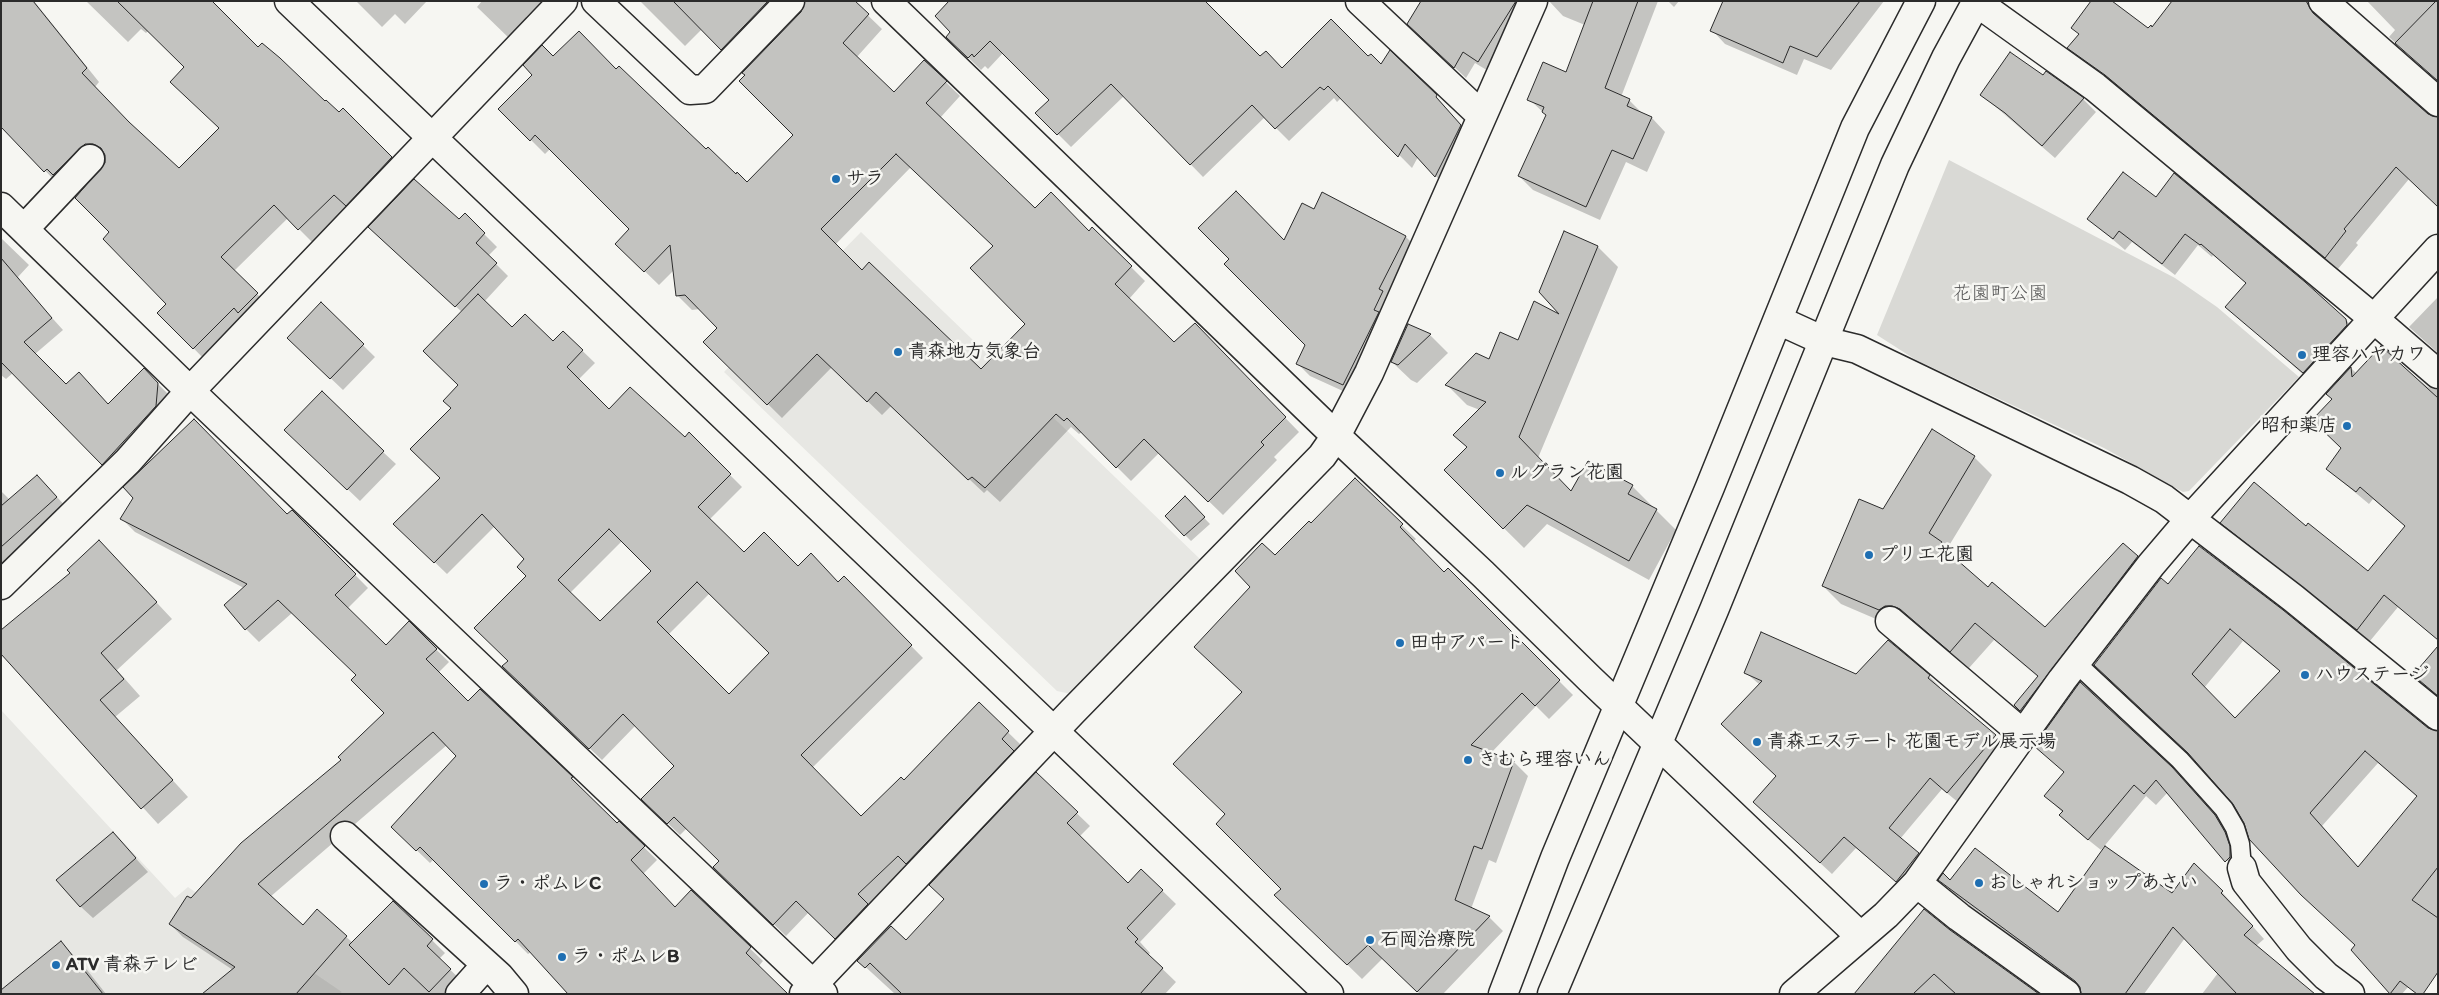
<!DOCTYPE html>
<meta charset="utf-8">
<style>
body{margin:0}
#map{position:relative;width:2439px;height:995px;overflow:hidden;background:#f6f6f2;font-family:Itim,sans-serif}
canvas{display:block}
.frame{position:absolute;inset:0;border:2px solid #2b2b2b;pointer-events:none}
</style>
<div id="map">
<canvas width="2439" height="995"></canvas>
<div class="frame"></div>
</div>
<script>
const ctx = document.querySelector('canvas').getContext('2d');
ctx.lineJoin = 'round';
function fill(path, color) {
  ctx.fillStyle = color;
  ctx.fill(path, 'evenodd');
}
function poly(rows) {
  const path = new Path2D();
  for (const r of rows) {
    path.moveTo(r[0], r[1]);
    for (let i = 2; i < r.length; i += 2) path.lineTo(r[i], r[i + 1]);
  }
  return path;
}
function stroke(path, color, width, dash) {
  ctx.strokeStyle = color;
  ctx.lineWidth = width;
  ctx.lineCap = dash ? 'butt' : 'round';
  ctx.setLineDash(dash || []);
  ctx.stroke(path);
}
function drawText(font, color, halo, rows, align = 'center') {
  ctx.font = font + ' Itim,"Klee One",sans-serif';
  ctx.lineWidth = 5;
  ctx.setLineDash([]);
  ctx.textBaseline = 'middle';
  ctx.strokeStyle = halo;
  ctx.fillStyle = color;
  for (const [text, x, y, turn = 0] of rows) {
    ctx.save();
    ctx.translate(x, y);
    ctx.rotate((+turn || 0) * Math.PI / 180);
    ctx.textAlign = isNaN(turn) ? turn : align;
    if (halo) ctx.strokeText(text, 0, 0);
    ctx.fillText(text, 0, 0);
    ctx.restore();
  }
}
const built = poly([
 [861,232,1200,559,1071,694,1057,691,724,372],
 [1,710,175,898,188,887,342,992,339,994,1,994]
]);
const green = poly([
 [1949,160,2175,278,2217,307,2299,377,2189,491,2183,492,2104,448,1916,360,1877,335]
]);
const shadow = poly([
 [1,1,34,1,99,82,95,87,133,128,179,170,220,129,186,67,148,31,146,33,141,29,128,42,86,1,211,1,258,48,339,114,343,110,405,171,313,243,288,218,234,271,271,308,207,362,159,313,167,304,110,232,106,157,99,158,59,185,1,125],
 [356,1,427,1,405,24,395,14,382,27],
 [482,1,542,1,526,17,530,22,512,41,477,7],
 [640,1,798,1,736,64,702,29,685,46],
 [853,1,882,29,856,58,894,94,924,61,960,96,940,118,1035,210,1089,233,1092,229,1131,267,1145,281,1129,299,1174,344,1195,325,1299,432,1274,457,1277,460,1223,515,1159,453,1131,481,1082,432,1079,434,1071,427,1000,502,987,490,984,493,891,406,882,415,832,367,782,418,705,342,719,328,700,309,692,310,677,295,674,270,659,285,631,258,631,229,550,149,545,154,500,109,553,58,616,70,706,151,747,183,795,135],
 [911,167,994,246,1026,324,981,371,862,272,835,245],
 [1422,1,1530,1,1490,72,1475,63,1466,78,1420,35],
 [1658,1,1621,97,1629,100,1643,114,1652,118,1665,132,1647,172,1626,162,1600,220,1533,190,1519,176,1547,116,1529,99,1566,74,1585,25,1563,16,1549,1],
 [1668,1,1679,1,1674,7],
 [1724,1,1884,1,1831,70,1804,59,1797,75,1725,44,1712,30],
 [2173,1,2310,1,2320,11,2320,19,2409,179,2356,243,2358,245,2338,269,2119,87,2082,60,2069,48,2080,35,2073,28,2149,30,2153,29],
 [2367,1,2438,1,2438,81,2389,37,2395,30],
 [947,37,1260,58,1283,70,1368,58,1436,96,1473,139,1448,189,1418,157,1412,168,1342,97,1337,102,1334,98,1289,141,1265,117,1203,177,1124,96,1071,147,1037,113,1051,100,1003,53,988,69,985,66,981,70],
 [2047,73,2083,99,2096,112,2055,158,1982,95,2043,77],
 [2156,199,2346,320,2358,333,2315,385,2227,307,2247,284,2213,255,2212,257,2198,245,2175,275,2132,242,2125,250,2089,219],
 [1315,211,1406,237,1418,249,1356,397,1310,376,1298,364,1307,345,1284,242],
 [465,215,497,247,488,256,508,276,484,302,512,328,553,343,563,332,595,363,578,380,609,411,685,438,689,434,742,487,709,520,744,554,798,567,839,584,844,578,923,658,812,768,861,818,904,782,979,704,1020,744,1013,752,1025,764,848,950,809,912,786,936,727,879,720,861,687,828,680,835,655,811,676,766,636,725,602,760,516,679,509,661,528,576,526,559,495,526,447,574,395,524,441,478,452,409,459,385,462,312,382,240,459,221],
 [622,541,652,571,600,623,570,593],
 [710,593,771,653,729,696,668,635],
 [1565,233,1598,247,1618,267,1538,458,1572,493,1632,486,1676,530,1649,580,1547,524,1524,548,1445,470,1468,448,1480,410,1467,405,1447,385,1519,342,1564,318],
 [1,238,29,265,18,277,26,287,1,313],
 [26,289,63,330,35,354,66,386,109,405,144,370,169,395,114,475,14,372,6,379,1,375,1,352],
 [2438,297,2438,353,2409,327],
 [321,304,375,357,343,390,301,350],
 [1408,326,1430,335,1448,353,1417,383,1411,380,1392,362],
 [2381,348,2428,387,2438,390,2438,640,2398,607,2370,641,2235,535,2222,523,2306,528,2368,573,2406,527,2373,499,2369,504,2327,469,2342,449,2334,399,2328,394,2351,368,2357,374],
 [298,442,383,452,396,464,360,501],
 [1974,457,1992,475,1947,549,1959,561,1958,562,1989,588,2045,629,2123,545,2155,575,2033,723,2015,705,2039,678,1994,640,1969,668,1919,626,1911,623,1897,628,1841,604,1823,586,1883,511],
 [37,476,73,514,1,580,1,491,10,500],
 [1355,480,1416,539,1413,542,1444,574,1448,570,1573,695,1549,719,1536,706,1490,754,1514,762,1528,776,1496,863,1489,860,1471,909,1489,917,1503,931,1443,994,1420,994,1383,958,1362,979,1290,909,1282,889,1226,815,1243,692,1252,587,1275,557,1311,525],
 [1185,498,1210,524,1191,541,1166,516],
 [292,511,368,588,347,609,386,646,409,623,449,662,438,673,468,702,480,691,572,778,617,825,619,823,657,860,643,874,676,908,691,892,763,961,758,967,531,952,528,954,434,859,430,863,406,840,458,756,447,745,270,897,303,926,317,911,353,943,393,902,445,953,439,959,464,983,453,994,204,994,233,970,183,937,170,924,191,900,343,760,386,713,357,675,292,613,259,642,246,629,244,588,135,532,122,519,287,516],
 [115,558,172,619,117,670,140,696,115,717,188,797,158,824,1,652,72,573],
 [2168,586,2427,729,2438,733,2438,952,2402,994,2392,994,2385,986,2356,946,2245,822,2234,803,2194,757],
 [2243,641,2281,672,2235,720,2204,688],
 [2378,763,2417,797,2359,868,2322,826],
 [2438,648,2438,697,2414,675],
 [1745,672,1929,676,1940,687,1939,689,2006,747,1959,803,1942,789,1900,839,1929,865,1908,892,1856,848,1832,874,1766,813,1777,776,1760,685],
 [2035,746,2184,781,2227,828,2236,845,2238,873,2168,792,2156,805,2146,796,2101,850,2072,827,2063,813,2046,796,2065,773],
 [1036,774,1090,826,1079,837,1128,884,1141,870,1176,904,1140,942,1150,953,1148,955,1176,982,1165,994,895,994,859,961,906,942,945,900],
 [113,833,148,872,93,918,80,906],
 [1940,880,2059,914,2172,895,2222,892,2264,939,2256,946,2313,994,2202,994,2218,973,2185,938,2144,994,2083,994,2082,988,1952,892],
 [1924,910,2037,994,1856,994],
 [61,943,84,966,106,994,1,994]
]);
const building = poly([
 [1,1,33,1,87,68,82,73,129,122,179,168,219,128,170,82,184,67,117,1,212,1,258,47,262,43,280,58,325,101,326,100,339,112,343,108,392,157,346,206,334,195,298,230,274,205,221,257,258,293,238,313,234,308,193,349,157,313,166,304,103,239,109,232,75,198,105,163,105,155,101,148,93,144,85,144,53,175,47,169,44,172,1,127,1,1],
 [673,1,768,1,721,50,673,1],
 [805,1,855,1,869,14,843,43,894,92,924,60,947,81,926,103,1035,208,1051,192,1089,231,1092,227,1132,266,1115,284,1174,342,1195,323,1286,417,1261,442,1264,445,1208,502,1144,439,1116,468,1067,418,1064,421,1056,414,985,488,972,477,968,480,876,392,867,402,817,354,767,405,703,342,717,328,685,295,676,296,670,245,644,272,615,244,629,229,535,135,530,141,498,109,532,75,523,65,542,45,553,56,579,31,616,69,619,66,706,149,708,147,736,174,737,172,747,182,793,135,739,81,745,75,742,73,801,12,805,1],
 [896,154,993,246,970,268,1025,324,981,369,869,262,862,270,821,229,896,154],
 [949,1,1205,1,1260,56,1266,51,1282,68,1331,19,1368,56,1371,54,1381,64,1390,50,1437,95,1436,97,1461,125,1435,177,1405,144,1398,157,1328,86,1324,90,1320,87,1275,129,1252,105,1190,165,1111,84,1057,135,1035,113,1049,100,990,41,974,57,972,54,968,58,946,37,950,32,935,16,949,1],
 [1421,1,1516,1,1478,62,1463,52,1454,68,1407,24,1421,1],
 [1593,1,1638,1,1605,88,1630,99,1627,106,1652,117,1633,159,1612,150,1586,207,1518,176,1546,115,1542,112,1544,107,1527,100,1543,62,1566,72,1593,1],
 [1723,1,1860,1,1817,57,1790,46,1783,63,1710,31,1723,1],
 [2091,1,2112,1,2148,28,2151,25,2152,27,2172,1,2306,1,2313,13,2428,114,2438,117,2438,207,2396,167,2344,229,2346,231,2325,258,2105,75,2067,48,2079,34,2071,28,2091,1],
 [2436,1,2438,1,2438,81,2395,43,2436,1],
 [2010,52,2043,75,2046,71,2084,98,2042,146,2005,113,1980,95,2010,52],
 [2123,172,2156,197,2174,173,2305,282,2346,319,2347,325,2303,373,2225,307,2246,283,2201,244,2200,245,2185,234,2162,264,2119,231,2113,239,2087,219,2123,172],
 [414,179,459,219,465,213,485,233,476,243,497,263,455,307,368,227,414,179],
 [1236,191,1284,240,1302,203,1314,209,1322,192,1406,236,1379,289,1383,291,1374,310,1379,312,1343,385,1296,364,1305,345,1224,264,1229,259,1198,228,1236,191],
 [1564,231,1598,246,1519,437,1571,491,1588,461,1633,485,1628,494,1657,509,1629,561,1527,505,1503,529,1444,470,1467,447,1453,435,1486,402,1445,385,1476,353,1489,359,1500,332,1518,340,1534,301,1559,314,1539,292,1564,231],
 [1,258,52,318,24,342,66,384,79,372,108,404,144,368,158,383,156,406,102,465,1,362,1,258],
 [478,294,512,327,525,314,553,341,563,331,583,350,567,367,609,409,630,387,685,437,689,432,731,474,698,507,744,552,764,532,798,566,811,553,838,582,844,576,912,645,801,755,861,816,901,777,904,780,979,702,1009,731,1002,739,1014,751,906,864,898,856,858,894,868,904,835,939,796,901,773,925,713,867,719,861,674,817,667,824,641,799,674,766,623,714,589,749,502,666,508,661,474,628,526,576,517,567,524,559,482,514,434,563,393,524,440,478,410,449,451,408,443,401,458,385,423,351,478,294],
 [609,529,651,571,600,621,558,580,609,529],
 [697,582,769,653,729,694,657,622,697,582],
 [321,302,364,344,330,379,287,338,321,302],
 [1408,324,1431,334,1398,365,1391,362,1408,324],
 [2381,346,2438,398,2438,640,2384,595,2357,630,2220,523,2254,482,2306,526,2308,523,2368,571,2405,526,2360,487,2356,492,2326,469,2341,448,2312,420,2332,399,2326,394,2351,367,2352,377,2381,346],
 [322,391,384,451,347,490,284,430,322,391],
 [194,419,287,514,292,510,356,574,335,595,386,645,409,621,437,649,426,659,468,701,480,689,573,777,571,778,617,823,619,821,645,846,631,860,675,907,691,890,751,947,746,953,788,994,568,994,518,939,515,942,420,847,416,851,391,827,456,756,433,732,258,884,303,925,317,909,347,936,296,994,202,994,235,967,169,924,187,896,191,898,241,843,341,760,338,757,384,713,351,680,356,675,278,600,245,630,224,605,247,584,120,519,133,498,123,487,194,419],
 [1932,429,1975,456,1929,533,1942,542,1940,545,1988,587,1992,582,2045,627,2123,543,2138,556,2020,711,2014,705,2038,676,1975,623,1950,652,1900,609,1892,606,1885,606,1879,610,1822,586,1859,499,1883,509,1932,429],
 [37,475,57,497,1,547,1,506,37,475],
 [1355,478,1403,524,1400,527,1444,572,1448,568,1560,680,1535,706,1522,693,1471,745,1514,761,1482,849,1474,846,1455,900,1490,916,1417,992,1368,945,1347,965,1274,895,1281,889,1216,824,1225,814,1173,764,1242,692,1194,647,1250,587,1235,571,1262,543,1275,555,1309,521,1311,523,1355,478],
 [1185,496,1205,517,1184,536,1165,516,1185,496],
 [99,540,157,602,101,653,124,679,100,700,173,780,141,809,1,654,1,630,70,573,67,570,99,540],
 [2199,546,2283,610,2428,728,2438,731,2438,867,2412,900,2438,918,2438,972,2423,994,2417,994,2400,981,2390,994,2351,950,2355,945,2301,895,2249,839,2244,823,2233,804,2188,753,2094,665,2161,578,2168,584,2199,546],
 [2230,629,2280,671,2235,718,2192,674,2230,629],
 [2365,751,2417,796,2358,867,2310,813,2365,751],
 [1761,632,1856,674,1888,640,1930,675,1928,678,1996,735,1947,793,1930,778,1889,828,1919,853,1896,882,1844,837,1820,863,1753,802,1776,776,1721,724,1762,681,1744,673,1761,632],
 [2438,646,2438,696,2413,675,2438,646],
 [2080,682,2172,767,2215,815,2225,832,2230,846,2230,857,2225,862,2156,780,2144,794,2134,785,2088,840,2059,815,2063,811,2044,796,2064,772,2034,746,2080,682],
 [1036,772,1078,812,1067,823,1128,883,1141,869,1163,890,1127,928,1138,939,1135,942,1163,968,1140,994,902,994,870,963,865,968,857,961,891,926,906,940,944,899,929,885,1036,772],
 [113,832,136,858,80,907,56,880,113,832],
 [2105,846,2172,893,2194,863,2223,891,2221,893,2253,926,2244,935,2315,994,2237,994,2173,927,2125,994,2081,994,2080,987,2075,981,1938,880,1943,873,1950,880,1975,848,2058,912,2105,846],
 [393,901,433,939,427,946,451,969,429,992,404,968,389,985,349,945,393,901],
 [1924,909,1950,930,2039,994,1956,994,1934,974,1913,994,1854,994,1924,909],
 [61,941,103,994,1,994,1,990,61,941]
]);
const lane = poly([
 [2076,663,2180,760,2224,809,2235,828,2240,844,2242,868]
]);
const street = poly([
 [596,1,690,90,705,89,790,1],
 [886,1,1336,436,1483,574,1590,679,1860,936],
 [1360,1,1482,116],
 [1975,1,2095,87,2373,318,2438,374],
 [2323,1,2438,102],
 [1,207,190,391,823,994],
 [24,229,90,159],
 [1778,320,1824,341,1857,349,2130,480,2164,499,2293,598,2438,716],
 [1,585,128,461,190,391,563,1],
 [1890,621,2023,734],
 [345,836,499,976,514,994],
 [2242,868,2246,882,2299,949,2326,976,2350,994],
 [1917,883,1959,917,2066,994],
 [460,994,486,965],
 [804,994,1072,712,1322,456,1336,436,1369,373,1533,1],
 [1794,994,1886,915,1917,883,2062,680,2151,565,2191,518,2438,249]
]);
const secondary = poly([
 [289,1,1329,994],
 [1503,994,1555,858,1710,487,1855,128,1921,1],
 [1552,994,1714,610,1895,165,1946,58,1977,1]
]);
const markers = [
 [836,179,5,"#1f6fb2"],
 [898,352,5,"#1f6fb2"],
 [2302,355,5,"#1f6fb2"],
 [2347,426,5,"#1f6fb2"],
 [1500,473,5,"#1f6fb2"],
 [1869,555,5,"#1f6fb2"],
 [1400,643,5,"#1f6fb2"],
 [2305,675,5,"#1f6fb2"],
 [1757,742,5,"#1f6fb2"],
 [1468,760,5,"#1f6fb2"],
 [1979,883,5,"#1f6fb2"],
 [484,884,5,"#1f6fb2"],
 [1370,940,5,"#1f6fb2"],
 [562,957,5,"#1f6fb2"],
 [56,965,5,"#1f6fb2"]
];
const poiNames = [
 ["サラ",846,179],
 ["青森地方気象台",908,352],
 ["理容ハヤカワ",2312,355],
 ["昭和薬店",2337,426,"right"],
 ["ルグラン花園",1510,473],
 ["プリエ花園",1879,555],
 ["田中アパート",1410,643],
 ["ハウステージ",2315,675],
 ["青森エステート 花園モデル展示場",1767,742],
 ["きむら理容いん",1478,760],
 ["おしゃれショップあさい",1989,883],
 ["ラ・ポムレC",494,884],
 ["石岡治療院",1380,940],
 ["ラ・ポムレB",572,957],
 ["ATV 青森テレビ",66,965]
];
const parkNames = [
 ["花園町公園",2000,294]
];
fill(built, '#e7e7e3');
fill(green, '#d9d9d5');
fill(shadow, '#0003');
fill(building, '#c3c3c0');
stroke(building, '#2b2b2b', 1);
stroke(lane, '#2b2b2b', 21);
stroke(street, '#2b2b2b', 31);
stroke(secondary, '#2b2b2b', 31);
stroke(lane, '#f6f6f2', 18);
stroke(street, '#f6f6f2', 28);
stroke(secondary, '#f6f6f2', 28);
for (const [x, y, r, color] of markers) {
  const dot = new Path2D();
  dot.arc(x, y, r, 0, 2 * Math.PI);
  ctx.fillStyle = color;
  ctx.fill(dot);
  stroke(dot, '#f6f6f2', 2);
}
drawText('bold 19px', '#2b2b2b', '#f6f6f2', poiNames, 'left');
drawText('19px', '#565656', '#f6f6f2', parkNames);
</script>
